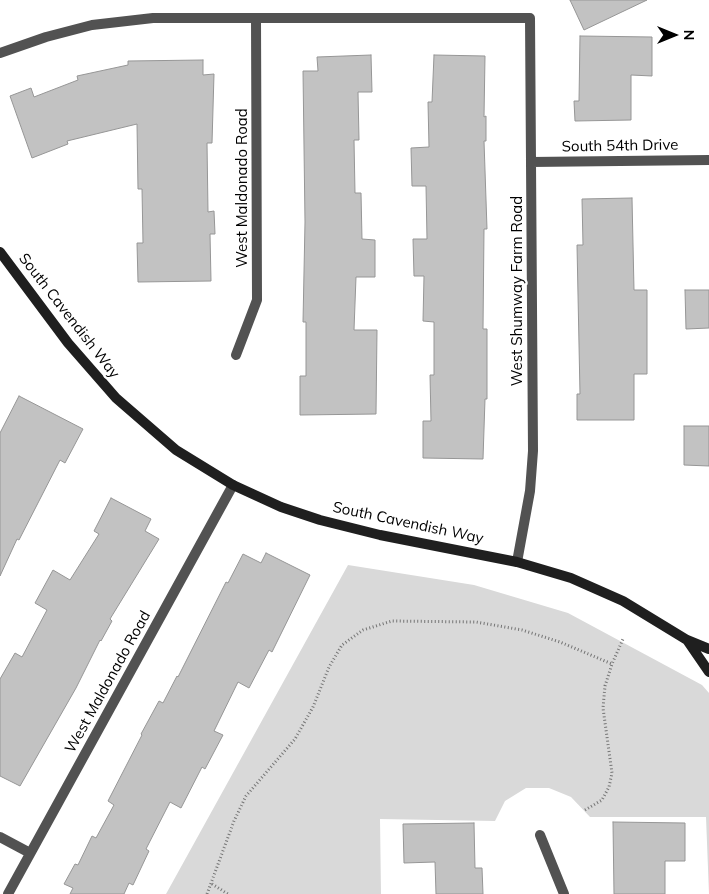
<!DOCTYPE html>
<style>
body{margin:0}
#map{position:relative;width:709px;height:894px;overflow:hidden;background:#fff;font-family:Mulish,sans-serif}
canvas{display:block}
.north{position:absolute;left:649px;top:10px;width:50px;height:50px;-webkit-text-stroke:4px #fff;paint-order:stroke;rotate:90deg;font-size:14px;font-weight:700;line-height:20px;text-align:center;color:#000}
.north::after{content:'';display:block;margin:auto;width:18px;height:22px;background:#000;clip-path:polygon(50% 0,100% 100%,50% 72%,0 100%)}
</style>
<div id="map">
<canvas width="709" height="894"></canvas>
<div class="north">N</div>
</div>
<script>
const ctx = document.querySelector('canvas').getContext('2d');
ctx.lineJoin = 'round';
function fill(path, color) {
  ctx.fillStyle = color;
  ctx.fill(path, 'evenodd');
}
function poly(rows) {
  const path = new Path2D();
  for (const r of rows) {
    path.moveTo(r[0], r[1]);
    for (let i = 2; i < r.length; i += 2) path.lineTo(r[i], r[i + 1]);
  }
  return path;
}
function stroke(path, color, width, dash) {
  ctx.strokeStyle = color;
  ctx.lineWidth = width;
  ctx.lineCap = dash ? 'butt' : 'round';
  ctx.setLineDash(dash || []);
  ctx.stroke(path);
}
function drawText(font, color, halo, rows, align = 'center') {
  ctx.font = font + ' Mulish,sans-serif';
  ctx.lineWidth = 4.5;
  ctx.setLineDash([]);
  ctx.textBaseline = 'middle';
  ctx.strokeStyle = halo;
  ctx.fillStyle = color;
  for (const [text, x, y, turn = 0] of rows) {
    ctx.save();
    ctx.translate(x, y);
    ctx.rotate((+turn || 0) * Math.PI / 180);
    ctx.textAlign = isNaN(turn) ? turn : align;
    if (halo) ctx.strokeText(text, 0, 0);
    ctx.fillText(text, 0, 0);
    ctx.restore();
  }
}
const green = poly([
 [348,565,474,585,568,613,702,685,709,693,709,894,706,817,590,817,571,797,549,788,526,788,505,801,495,821,380,819,381,894,166,894]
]);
const building = poly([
 [570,0,647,0,584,30,570,0],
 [580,36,652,37,652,76,631,75,631,120,575,121,574,101,579,101,580,36],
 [371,55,372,92,358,92,359,140,354,140,355,193,361,193,362,239,375,240,375,277,356,277,354,330,377,330,376,414,300,415,300,376,306,376,306,322,303,322,305,222,303,71,318,71,317,57,371,55],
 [434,55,485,56,484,117,486,116,486,141,484,141,487,229,484,229,483,329,487,329,487,399,485,399,483,459,423,458,423,421,431,421,430,375,434,375,434,322,423,321,424,276,414,276,413,239,427,239,426,186,412,186,411,148,429,147,428,102,432,102,434,55],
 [203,60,203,75,214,74,212,143,207,143,208,212,214,211,215,234,210,234,211,281,138,282,137,243,143,243,142,189,138,189,137,124,67,141,68,144,32,158,10,96,31,88,34,97,78,80,77,76,128,65,128,61,203,60],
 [632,198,634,290,647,290,647,374,634,374,634,420,577,420,577,394,580,394,577,245,583,245,582,199,632,198],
 [685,290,709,290,709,328,686,329,685,290],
 [19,396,83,429,65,463,60,460,19,540,17,539,0,576,0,433,19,396],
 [684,426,709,426,709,466,684,465,684,426],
 [111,498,151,519,145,531,159,539,110,619,112,621,101,641,100,640,76,688,20,786,0,776,0,679,15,653,22,657,47,610,35,603,53,570,70,580,99,534,94,531,111,498],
 [266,553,310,575,272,652,269,650,249,688,238,682,214,731,223,735,205,769,202,767,181,808,170,802,146,849,149,851,133,885,129,883,124,894,70,894,73,888,64,884,75,864,78,865,92,836,96,838,114,805,108,801,142,735,141,734,159,701,163,703,177,676,178,677,226,582,228,583,243,554,261,563,266,553],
 [613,822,685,823,685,861,665,861,665,894,614,894,613,822],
 [474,823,475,868,482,868,483,894,436,894,435,862,404,863,403,824,474,823]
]);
const path = poly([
 [585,810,602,800,609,787,612,773,603,708,605,686,612,664,623,639],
 [212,884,228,894],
 [207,894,234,821,246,796,295,739,313,707,329,667,342,645,363,630,392,621,476,622,522,630,560,642,612,664]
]);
const street = poly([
 [0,53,46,37,92,25,153,18,530,18,533,451,530,491,517,562],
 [531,162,709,160],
 [236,355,257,300,256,18],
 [540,835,564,894],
 [0,837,30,853],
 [8,894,233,485]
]);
const secondary = poly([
 [0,252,68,343,116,398,176,450,233,485,281,507,320,520,380,535,517,562,571,578,623,601,687,640,709,649],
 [687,640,709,672]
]);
const streetNames = [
 ["South 54th Drive",620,146,-1],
 ["West Maldonado Road",242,188,-90],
 ["West Shumway Farm Road",517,291,-90],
 ["South Cavendish Way",69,316,52],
 ["South Cavendish Way",408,523,12],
 ["West Maldonado Road",108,682,-61]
];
fill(green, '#d9d9d9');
fill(building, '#c2c2c2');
stroke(building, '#969696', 1);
stroke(path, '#747474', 3, [1, 2.5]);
stroke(street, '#525252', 10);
stroke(secondary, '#1f1f1f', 10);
drawText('15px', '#000', '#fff', streetNames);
</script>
